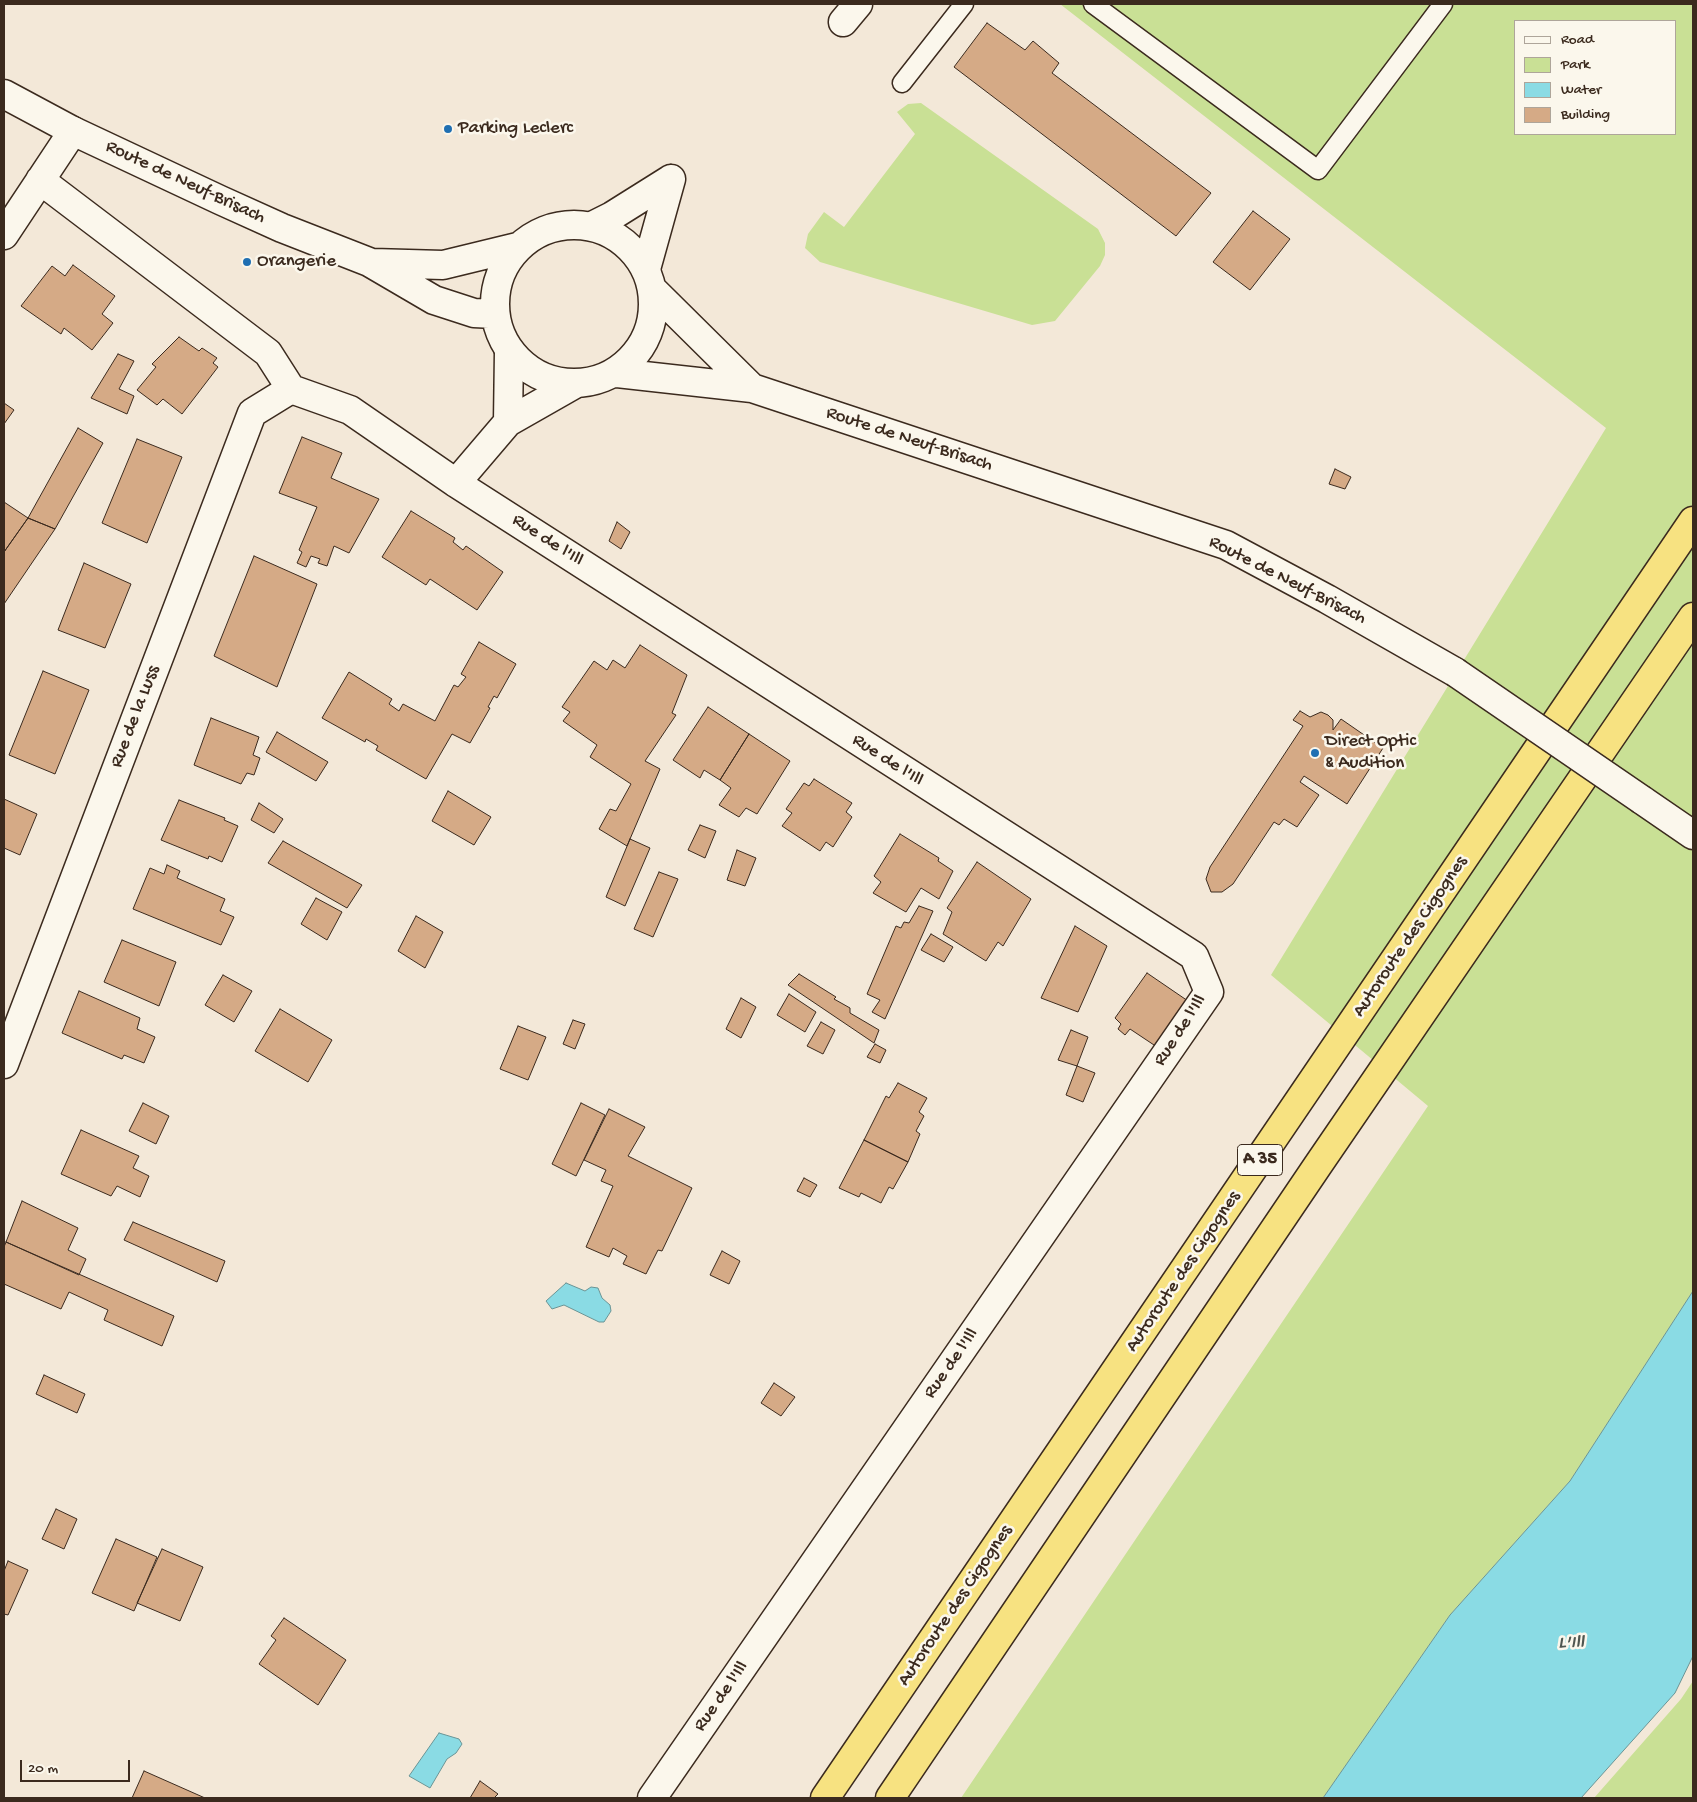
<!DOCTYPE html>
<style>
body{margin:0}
#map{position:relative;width:1697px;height:1802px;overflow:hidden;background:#f3e8d8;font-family:"Gochi Hand",sans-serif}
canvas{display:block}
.frame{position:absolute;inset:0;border:5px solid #3b2a1e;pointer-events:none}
.legend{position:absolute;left:1514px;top:20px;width:162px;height:115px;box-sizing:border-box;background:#fbf7ec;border:1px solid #aea59a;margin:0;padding:6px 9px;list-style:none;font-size:15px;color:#3b2a1e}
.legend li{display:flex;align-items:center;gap:10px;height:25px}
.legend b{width:25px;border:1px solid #aea59a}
.scale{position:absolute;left:20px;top:1760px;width:110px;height:22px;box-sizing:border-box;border:2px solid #3b2a1e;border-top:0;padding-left:6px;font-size:15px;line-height:18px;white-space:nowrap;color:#3b2a1e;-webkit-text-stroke:4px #fbf7ec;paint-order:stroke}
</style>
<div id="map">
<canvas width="1697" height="1802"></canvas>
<div class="frame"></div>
<ul class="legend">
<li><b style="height:6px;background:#fbf7ec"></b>Road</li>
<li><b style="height:14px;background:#c9e095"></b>Park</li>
<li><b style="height:14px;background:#8adbe4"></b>Water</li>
<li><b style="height:14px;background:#d5aa86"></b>Building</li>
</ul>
<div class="scale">20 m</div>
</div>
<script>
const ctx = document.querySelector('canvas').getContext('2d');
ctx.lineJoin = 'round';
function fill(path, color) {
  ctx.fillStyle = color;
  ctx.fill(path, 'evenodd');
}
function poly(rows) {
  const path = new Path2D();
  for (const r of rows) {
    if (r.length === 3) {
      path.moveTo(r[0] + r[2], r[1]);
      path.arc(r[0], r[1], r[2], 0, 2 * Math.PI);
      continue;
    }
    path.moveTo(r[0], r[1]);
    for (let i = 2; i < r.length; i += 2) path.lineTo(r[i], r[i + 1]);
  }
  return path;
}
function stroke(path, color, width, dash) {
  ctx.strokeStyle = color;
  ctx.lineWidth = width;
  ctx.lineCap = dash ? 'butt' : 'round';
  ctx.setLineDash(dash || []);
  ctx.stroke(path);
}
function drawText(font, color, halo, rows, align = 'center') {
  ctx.font = font + ' "Gochi Hand",sans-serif';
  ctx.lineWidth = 5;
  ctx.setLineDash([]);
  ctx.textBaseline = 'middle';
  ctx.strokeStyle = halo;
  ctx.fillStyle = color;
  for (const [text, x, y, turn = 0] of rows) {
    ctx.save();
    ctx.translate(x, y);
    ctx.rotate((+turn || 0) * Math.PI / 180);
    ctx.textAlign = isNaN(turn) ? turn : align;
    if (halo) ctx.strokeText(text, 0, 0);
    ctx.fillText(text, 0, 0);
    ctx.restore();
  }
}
const green = poly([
 [1060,4,1693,4,1693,1291,1570,1481,1450,1615,1323,1798,961,1798,1428,1106,1271,975,1606,428],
 [1516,21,1676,21,1676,134,1516,134],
 [921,103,1098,229,1105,243,1105,255,1100,266,1055,321,1032,325,820,262,805,248,808,234,824,212,844,227,915,134,897,112,908,104],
 [1693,1681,1693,1798,1594,1798,1681,1699]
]);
const water = poly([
 [566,1283,585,1291,591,1287,598,1288,602,1298,610,1305,611,1311,604,1322,599,1322,564,1305,552,1309,546,1301,566,1283],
 [1693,1291,1693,1656,1675,1693,1581,1798,1323,1798,1450,1615,1570,1481,1693,1291],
 [439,1733,459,1739,462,1744,456,1753,447,1759,430,1788,409,1776,439,1733]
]);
const building = poly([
 [987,23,1025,50,1033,41,1059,63,1052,73,1211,193,1176,236,954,67,987,23],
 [1253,211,1290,239,1250,290,1213,262,1253,211],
 [73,265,115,296,102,314,113,323,92,350,64,328,61,334,21,306,52,266,65,276,73,265],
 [179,337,199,351,202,348,217,358,213,363,218,367,182,414,163,399,157,405,137,390,156,367,152,364,179,337],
 [118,354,134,361,119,389,134,396,127,414,91,398,118,354],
 [4,403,14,410,4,424,4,403],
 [78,428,103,443,55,529,28,518,78,428],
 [302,437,342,453,331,478,379,499,349,553,334,546,327,566,318,563,320,559,311,556,306,567,297,563,302,552,299,550,317,507,279,493,302,437],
 [137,439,182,457,147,543,102,523,137,439],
 [1335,469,1351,477,1345,489,1329,484,1335,469],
 [4,502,28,518,4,552,4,502],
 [411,511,455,538,453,542,463,550,466,546,503,572,477,610,430,579,426,585,382,557,411,511],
 [28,518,55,529,4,604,4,552,28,518],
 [617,522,630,532,621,549,609,541,617,522],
 [254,556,317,584,277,687,214,656,254,556],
 [84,563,131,584,105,648,58,630,84,563],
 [479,642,516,664,497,698,494,696,488,707,490,708,470,743,452,734,426,779,376,750,378,746,366,739,365,742,322,718,349,672,392,699,389,704,399,711,403,704,435,721,454,685,458,687,466,677,461,674,479,642],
 [640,645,687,675,672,713,676,715,645,761,660,769,627,846,599,829,610,809,616,811,631,784,590,757,597,745,563,721,570,712,562,707,594,661,607,670,613,660,625,668,640,645],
 [43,671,89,690,55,774,9,755,43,671],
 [708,707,749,734,720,780,704,770,700,778,673,760,708,707],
 [1300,711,1310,717,1321,712,1328,715,1333,720,1333,730,1341,719,1383,748,1347,804,1304,776,1300,782,1319,795,1297,827,1284,819,1279,825,1274,822,1233,884,1222,892,1211,892,1206,879,1210,867,1303,726,1293,720,1300,711],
 [211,718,259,737,253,755,260,758,254,775,247,773,241,784,194,765,211,718],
 [277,732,328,762,316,781,266,752,277,732],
 [749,734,790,761,757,814,746,808,739,817,719,805,731,788,720,780,749,734],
 [814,779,852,803,846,812,852,817,833,847,826,842,820,851,782,826,792,813,786,809,804,783,809,786,814,779],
 [448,791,491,817,474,845,432,821,448,791],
 [4,799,37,814,20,855,4,848,4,799],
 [179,800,225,818,224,820,238,826,222,862,209,856,208,859,161,840,179,800],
 [259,803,283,819,274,833,251,820,259,803],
 [700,825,716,831,705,858,688,850,700,825],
 [900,834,939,858,938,861,953,871,939,899,921,888,906,912,873,893,881,882,874,876,900,834],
 [630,839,650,848,625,906,606,897,630,839],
 [283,841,362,885,347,908,268,863,283,841],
 [737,850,756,858,745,886,727,880,737,850],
 [977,862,1031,899,1003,946,998,942,986,961,943,934,952,912,947,908,977,862],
 [167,865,180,871,177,878,225,899,220,911,234,917,221,945,133,909,150,868,164,874,167,865],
 [659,872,678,879,653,937,634,929,659,872],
 [316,898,342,912,327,940,301,924,316,898],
 [919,906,933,911,885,1019,872,1012,880,1000,867,994,896,926,901,928,904,922,909,923,919,906],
 [416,916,443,932,425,968,398,951,416,916],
 [1075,926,1107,946,1078,1012,1041,998,1075,926],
 [931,934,953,947,944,962,921,950,931,934],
 [122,940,176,962,159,1006,104,982,122,940],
 [1147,973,1188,1001,1157,1047,1130,1029,1125,1035,1118,1029,1121,1024,1115,1018,1147,973],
 [799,974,836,997,834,999,850,1008,850,1013,879,1030,874,1043,788,985,799,974],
 [223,975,252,991,234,1022,205,1005,223,975],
 [79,991,140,1018,137,1029,155,1037,144,1063,124,1055,122,1059,62,1033,79,991],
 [789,994,816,1012,805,1032,777,1015,789,994],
 [741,998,756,1007,741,1038,726,1029,741,998],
 [280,1009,332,1040,308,1082,255,1051,280,1009],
 [573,1020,585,1024,575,1049,563,1044,573,1020],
 [821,1022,835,1030,823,1054,807,1046,821,1022],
 [518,1026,546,1037,528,1080,500,1069,518,1026],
 [1071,1030,1088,1037,1077,1066,1058,1060,1071,1030],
 [875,1044,886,1050,880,1063,867,1057,875,1044],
 [1077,1066,1095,1073,1083,1102,1066,1095,1077,1066],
 [898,1083,927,1098,919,1112,924,1116,916,1131,920,1134,908,1162,864,1140,886,1096,889,1098,898,1083],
 [143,1103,169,1116,156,1144,129,1131,143,1103],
 [581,1103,605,1115,576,1176,552,1164,581,1103],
 [609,1109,645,1127,628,1156,692,1188,662,1251,658,1250,646,1274,623,1264,627,1256,613,1248,609,1257,586,1247,613,1186,601,1181,606,1170,584,1160,609,1109],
 [81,1130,139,1156,133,1168,149,1176,140,1197,117,1186,111,1196,61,1174,81,1130],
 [864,1140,908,1162,893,1189,889,1187,881,1203,861,1193,859,1197,839,1188,864,1140],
 [804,1178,817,1185,810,1197,797,1191,804,1178],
 [22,1201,78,1228,68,1250,86,1259,79,1275,6,1242,22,1201],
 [133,1222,225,1261,217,1282,124,1240,133,1222],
 [6,1242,174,1316,162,1346,104,1320,108,1310,69,1292,61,1309,4,1284,4,1247,6,1242],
 [722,1251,740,1261,729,1284,710,1275,722,1251],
 [44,1375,85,1394,77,1413,36,1394,44,1375],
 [774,1383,795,1397,781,1416,761,1403,774,1383],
 [56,1509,77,1519,64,1549,42,1539,56,1509],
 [116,1539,157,1557,134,1611,92,1593,116,1539],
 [162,1549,203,1567,180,1621,137,1603,162,1549],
 [8,1561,28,1570,8,1615,4,1614,4,1571,8,1561],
 [284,1618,346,1660,318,1705,259,1664,276,1640,271,1636,284,1618],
 [144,1771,205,1798,132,1798,144,1771],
 [480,1781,498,1794,494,1798,470,1798,480,1781]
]);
const service = poly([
 [1093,4,1318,170,1443,4],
 [902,83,964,4]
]);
const minor = poly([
 [843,22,858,4],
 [40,180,268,353,291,389],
 [592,226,612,216,671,179],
 [4,235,73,131],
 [646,269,671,179],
 [291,389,350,410,456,483,1194,956,1209,992,652,1798],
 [508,422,509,351],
 [456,483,508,422,573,385],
 [4,1064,252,413,291,389]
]);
const secondary = poly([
 [4,94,73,131,220,200,282,228,369,262,434,300,474,313,494,314],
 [574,304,79],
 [373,263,443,265,517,247],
 [653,290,752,388],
 [617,373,752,388,1226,545,1327,599,1455,672],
 [1642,800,1693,835]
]);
const motorway = poly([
 [825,1798,1693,521],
 [890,1798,1318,1165,1693,617]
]);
const secondaryBridge = poly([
 [1455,672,1642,800]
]);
const markers = [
 [448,129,5,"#1f6fb2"],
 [247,262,5,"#1f6fb2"],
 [1315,753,5,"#1f6fb2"]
];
const shields = [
 [1260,1160,45]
];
const shieldNames = [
 ["A 35",1260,1160]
];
const poiNames = [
 ["Parking Leclerc",458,129],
 ["Orangerie",257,262],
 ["Direct Optic",1325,742],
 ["& Audition",1325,764]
];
const streetNames = [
 ["Route de Neuf-Brisach",185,183,25],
 ["Route de Neuf-Brisach",909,440,18],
 ["Rue de l'Ill",547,541,33],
 ["Route de Neuf-Brisach",1287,581,27],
 ["Rue de la Luss",136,717,-69],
 ["Rue de l'Ill",887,761,33],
 ["Autoroute des Cigognes",1411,937,-56],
 ["Rue de l'Ill",1181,1031,-57],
 ["Autoroute des Cigognes",1184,1272,-56],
 ["Rue de l'Ill",952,1364,-55],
 ["Autoroute des Cigognes",956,1606,-56],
 ["Rue de l'Ill",722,1697,-55]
];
const waterNames = [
 ["L'Ill",1571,1644]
];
fill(green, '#c9e095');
fill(water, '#8adbe4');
stroke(water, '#6a9495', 1);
fill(building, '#d5aa86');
stroke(building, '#3b2a1e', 1);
stroke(service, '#3b2a1e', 21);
stroke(minor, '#3b2a1e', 31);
stroke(secondary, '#3b2a1e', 31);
stroke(motorway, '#3b2a1e', 31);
stroke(service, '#fbf7ec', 18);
stroke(minor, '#fbf7ec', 28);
stroke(secondary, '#fbf7ec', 28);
stroke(motorway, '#f7e281', 28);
stroke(secondaryBridge, '#3b2a1e', 31, []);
stroke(secondaryBridge, '#fbf7ec', 28);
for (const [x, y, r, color] of markers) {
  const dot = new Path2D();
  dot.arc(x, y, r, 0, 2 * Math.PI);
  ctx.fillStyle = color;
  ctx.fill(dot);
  stroke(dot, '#fbf7ec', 2);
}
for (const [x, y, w] of shields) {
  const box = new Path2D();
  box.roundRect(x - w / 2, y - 15.5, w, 31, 4);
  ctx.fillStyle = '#fbf7ec';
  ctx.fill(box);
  stroke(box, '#3b2a1e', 1);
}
drawText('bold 18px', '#3b2a1e', null, shieldNames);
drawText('19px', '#3b2a1e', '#fbf7ec', poiNames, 'left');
drawText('19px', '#3b2a1e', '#fbf7ec', streetNames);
drawText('italic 20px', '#4f5650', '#fbf7ec', waterNames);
</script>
